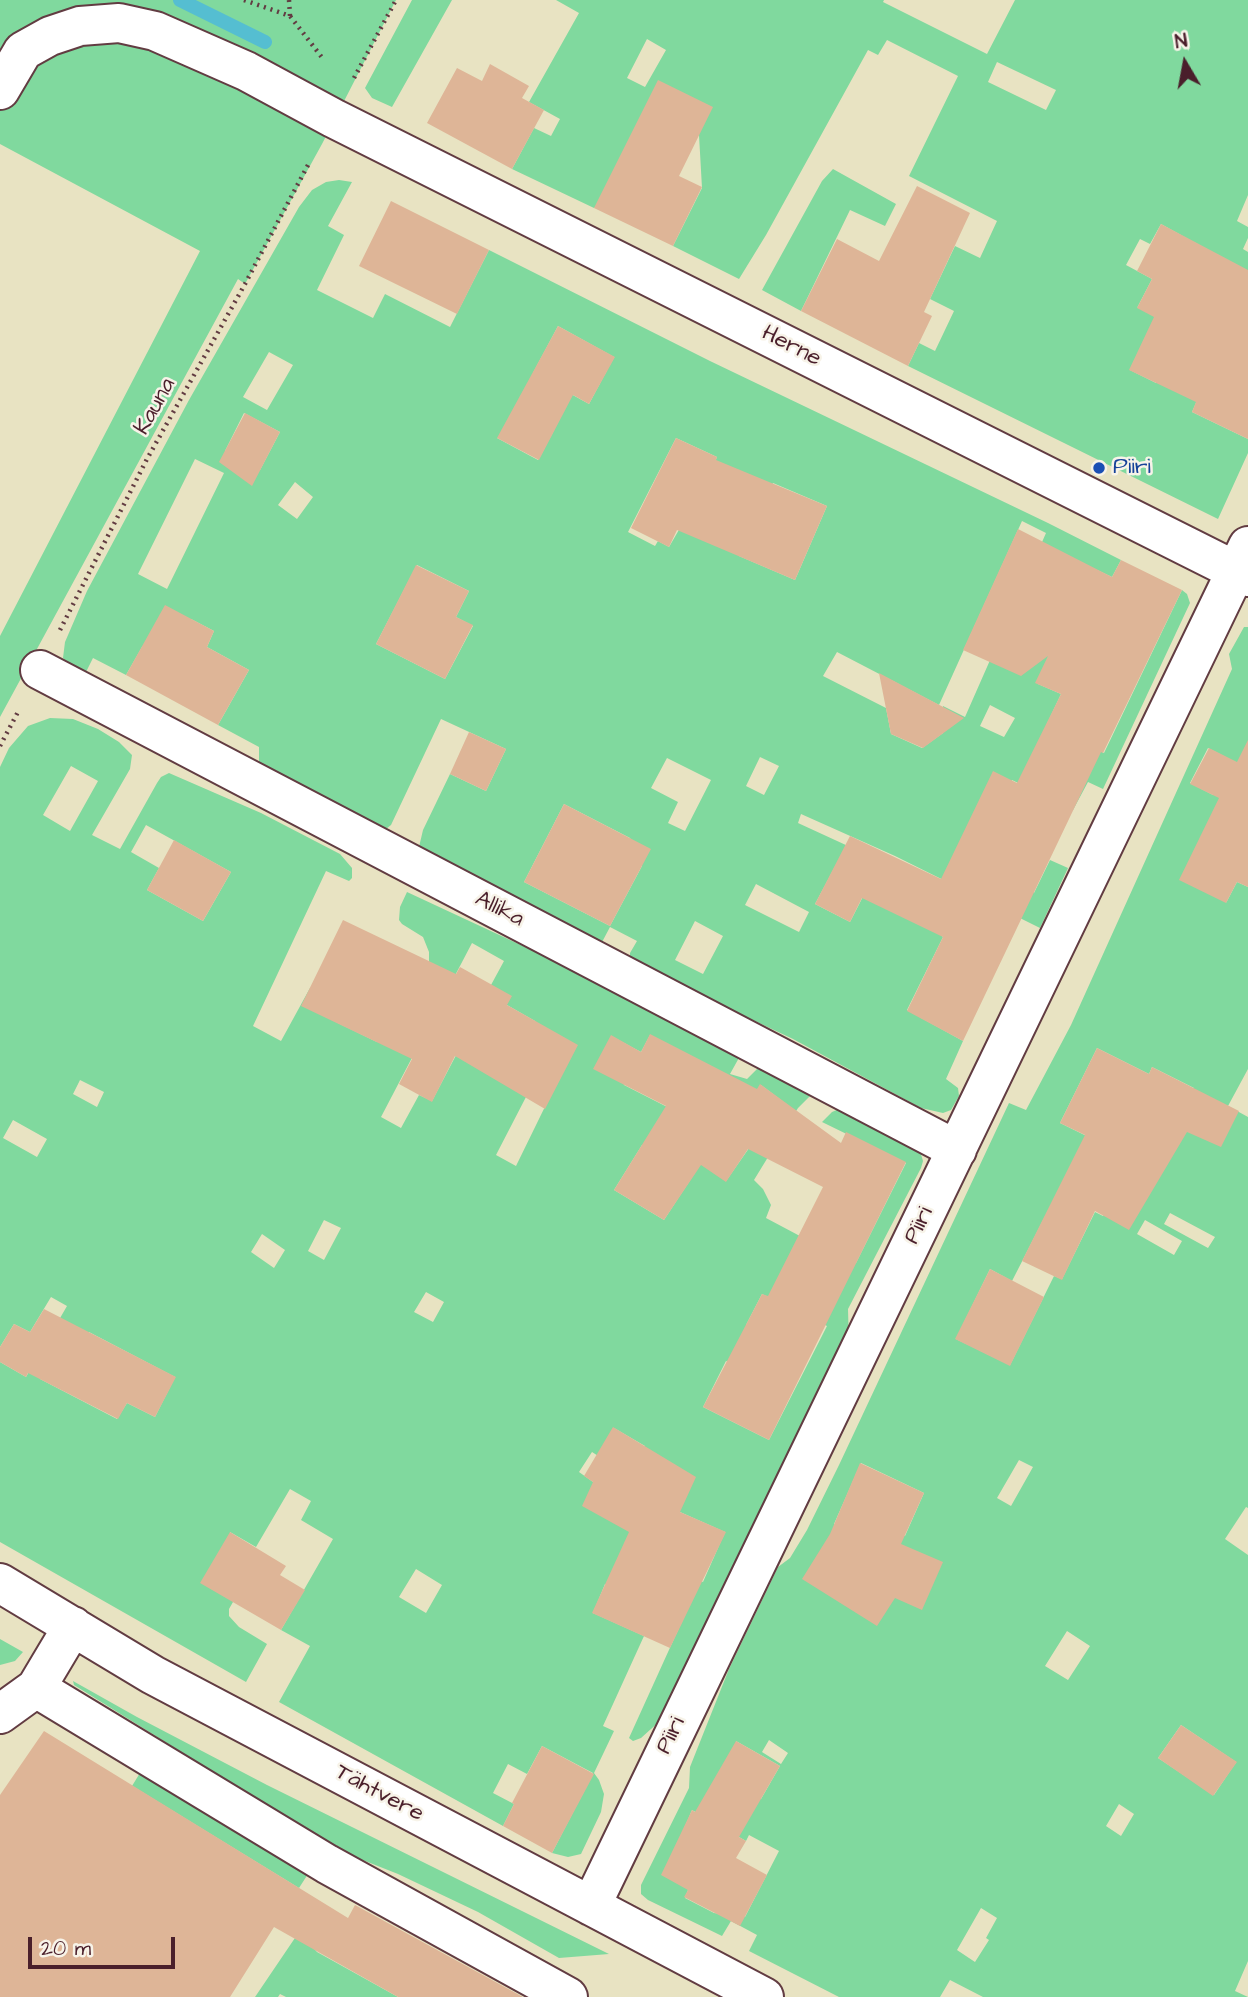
<!DOCTYPE html>
<meta charset="utf-8">
<style>
body{margin:0}
#map{position:relative;width:1248px;height:1997px;overflow:hidden;background:#e8e3c2;font-family:"Architects Daughter",sans-serif}
canvas{display:block}
.north{position:absolute;left:1150px;top:28px;width:70px;height:70px;-webkit-text-stroke:5px #f7f3e8;paint-order:stroke;rotate:350deg;font-size:19px;font-weight:700;line-height:28px;text-align:center;color:#4a1f2b}
.north::after{content:'';display:block;margin:auto;width:24px;height:32px;background:#4a1f2b;clip-path:polygon(50% 0,100% 100%,50% 72%,0 100%)}
.scale{position:absolute;left:28px;top:1937px;width:147px;height:32px;box-sizing:border-box;border:4px solid #4a1f2b;border-top:0;padding-left:9px;font-size:21px;line-height:24px;white-space:nowrap;color:#4a1f2b;-webkit-text-stroke:5px #f7f3e8;paint-order:stroke}
</style>
<div id="map">
<canvas width="1248" height="1997"></canvas>
<div class="north">N</div>
<div class="scale">20 m</div>
</div>
<script>
const ctx = document.querySelector('canvas').getContext('2d');
ctx.lineJoin = 'round';
function fill(path, color) {
  ctx.fillStyle = color;
  ctx.fill(path, 'evenodd');
}
function poly(rows) {
  const path = new Path2D();
  for (const r of rows) {
    path.moveTo(r[0], r[1]);
    for (let i = 2; i < r.length; i += 2) path.lineTo(r[i], r[i + 1]);
  }
  return path;
}
function stroke(path, color, width, dash) {
  ctx.strokeStyle = color;
  ctx.lineWidth = width;
  ctx.lineCap = dash ? 'butt' : 'round';
  ctx.setLineDash(dash || []);
  ctx.stroke(path);
}
function drawText(font, color, halo, rows, align = 'center') {
  ctx.font = font + ' "Architects Daughter",sans-serif';
  ctx.lineWidth = 5;
  ctx.setLineDash([]);
  ctx.textBaseline = 'middle';
  ctx.strokeStyle = halo;
  ctx.fillStyle = color;
  for (const [text, x, y, turn = 0] of rows) {
    ctx.save();
    ctx.translate(x, y);
    ctx.rotate((+turn || 0) * Math.PI / 180);
    ctx.textAlign = isNaN(turn) ? turn : align;
    if (halo) ctx.strokeText(text, 0, 0);
    ctx.fillText(text, 0, 0);
    ctx.restore();
  }
}
const green = poly([
 [0,0,396,0,322,144,245,284,238,279,0,717,0,636,200,251,0,144],
 [412,0,452,0,392,107,372,98,365,88],
 [556,0,884,0,883,2,987,54,1015,0,1248,0,1248,195,1237,221,1248,227,1248,238,1243,249,1248,252,1248,332,1204,384,1192,412,1248,439,1248,453,1218,519,908,366,919,343,935,351,954,311,930,299,955,246,980,258,997,221,909,176,958,76,887,40,878,55,868,50,766,235,739,279,673,246,702,188,699,135,594,208,512,169,534,128,551,136,560,119,529,102,579,13],
 [647,39,666,50,645,87,627,78],
 [997,62,1056,90,1046,110,988,82],
 [1161,224,1197,244,1137,308,1152,279,1126,265,1140,239,1150,244],
 [1146,336,1172,348,1156,383,1130,370],
 [833,169,896,204,885,226,850,210,801,311,762,290,822,181],
 [339,180,352,182,328,226,344,235,317,290,373,318,385,294,450,327,489,250,710,361,1048,523,1121,560,1112,577,1095,569,1038,684,1061,694,1046,726,1104,753,1182,590,1187,594,1190,603,1103,789,1088,782,1073,810,1012,780,1003,799,1034,893,1050,860,1068,868,1040,928,895,856,801,814,798,823,848,846,943,937,907,1010,963,1041,946,1079,958,1088,959,1096,951,1110,943,1113,921,1108,793,1039,630,962,630,953,637,941,610,927,601,944,419,847,423,830,450,774,486,791,506,749,441,719,391,825,386,829,259,763,259,747,218,725,249,670,207,647,214,631,191,619,142,647,126,675,93,658,84,676,73,669,63,658,65,642,87,591,189,400,299,207,312,190,326,182],
 [558,326,614,357,589,404,533,373],
 [269,352,293,365,267,410,243,397],
 [244,413,280,432,260,470,225,451],
 [554,430,538,460,497,438],
 [676,438,717,457,705,485,669,547,658,541,655,546,628,532],
 [195,459,224,473,167,589,138,574],
 [295,482,313,497,297,519,278,505],
 [773,483,827,506,795,580,739,556,749,529],
 [1022,521,1046,533,965,717,943,706,943,733,922,748,891,734,886,708,823,676,837,652,939,705],
 [417,565,469,591,456,617,473,626,445,679,376,644],
 [990,705,1015,718,1004,737,980,726],
 [760,757,779,766,764,795,746,786],
 [667,758,711,780,685,831,668,823,678,802,651,788],
 [564,804,630,838,642,866,610,926,524,882],
 [837,863,871,881,850,922,815,904],
 [756,884,809,912,799,932,745,905],
 [695,921,723,936,703,974,675,960],
 [1244,627,1248,627,1248,802,1226,903,1237,882,1248,887,1248,1069,1228,1106,1248,1117,1248,1508,1246,1507,1225,1539,1248,1555,1248,1961,1235,1991,1248,1997,983,1997,950,1980,940,1997,839,1997,749,1951,757,1935,731,1921,722,1936,648,1900,641,1894,641,1885,689,1788,690,1767,729,1669,778,1567,790,1558,807,1530,839,1465,1009,1103,1026,1110,1071,1025,1232,669,1229,654],
 [1208,748,1231,760,1213,795,1190,783],
 [1097,1048,1149,1074,1152,1067,1194,1088,1115,1150,1060,1123],
 [1057,1193,1113,1197,1103,1216,1095,1212,1062,1279,1054,1276,1010,1365,956,1339,990,1269,1012,1281],
 [1170,1213,1215,1237,1208,1248,1164,1224],
 [1145,1220,1182,1241,1174,1255,1137,1234],
 [1019,1460,1033,1467,1011,1506,997,1498],
 [861,1463,924,1493,905,1536,885,1528,878,1545,834,1524],
 [1067,1631,1090,1646,1068,1680,1045,1666],
 [1181,1725,1236,1762,1214,1795,1158,1758],
 [769,1740,788,1753,781,1764,762,1752],
 [736,1741,780,1766,761,1799],
 [1119,1804,1134,1814,1121,1836,1106,1826],
 [692,1810,746,1841,749,1835,779,1851,745,1917,714,1913,685,1898,688,1890,683,1831],
 [981,1908,997,1918,986,1938,989,1940,975,1962,957,1950],
 [50,718,73,719,98,729,119,742,132,755,130,769,92,835,120,849,157,783,161,777,169,773,261,813,340,854,352,868,352,878,349,881,326,871,253,1026,281,1041,310,988,338,1023,377,1042,429,968,429,952,423,937,402,924,399,920,400,907,407,892,538,953,740,1056,730,1074,747,1079,759,1067,811,1095,798,1108,754,1180,763,1189,771,1205,766,1218,798,1235,856,1263,906,1163,822,1122,832,1112,839,1109,920,1151,923,1161,921,1168,848,1309,849,1345,661,1720,641,1738,633,1741,629,1738,683,1619,605,1584,593,1613,644,1636,603,1726,614,1731,594,1773,599,1780,604,1794,601,1812,581,1854,568,1857,552,1853,593,1773,542,1746,527,1774,508,1764,493,1793,514,1804,503,1826,279,1702,310,1646,281,1630,333,1539,301,1520,311,1501,290,1489,256,1547,230,1532,233,1602,229,1609,229,1616,239,1627,267,1644,246,1682,0,1542,0,1362,26,1377,67,1306,51,1297,30,1332,14,1324,0,1347,0,767,9,748,28,726],
 [71,766,98,781,70,831,43,815],
 [146,825,231,872,203,921,147,890,159,868,131,852],
 [472,943,504,961,491,985,507,1005,535,1021,464,1040,432,1101,419,1095,401,1128,381,1117],
 [650,1035,677,1112,624,1085,611,1036,641,1052],
 [541,1068,559,1078,516,1166,496,1155],
 [80,1080,104,1092,97,1107,73,1094],
 [761,1085,782,1101,726,1181],
 [13,1120,47,1139,37,1157,3,1138],
 [642,1145,692,1177,664,1220,614,1190],
 [324,1220,341,1228,324,1260,308,1251],
 [262,1234,285,1250,274,1268,251,1252],
 [426,1292,444,1302,433,1322,414,1312],
 [762,1294,827,1326,769,1440,703,1407,726,1361,747,1372,746,1325],
 [89,1332,175,1377,155,1417,127,1403,117,1419,40,1379],
 [614,1428,645,1446,631,1469],
 [592,1452,606,1461,593,1482,579,1472],
 [680,1512,725,1532,703,1582,653,1560],
 [416,1569,442,1585,426,1613,399,1597],
 [0,1639,23,1652,15,1661,0,1665],
 [73,1681,137,1717,267,1785,609,1954,559,1958,478,1912,398,1874,340,1851,74,1685],
 [143,1768,308,1874,299,1888,132,1786],
 [299,1932,317,1952,398,1997,286,1997,280,1994,278,1997,255,1997]
]);
const stream = poly([
 [180,0,265,42]
]);
const building = poly([
 [490,64,529,86,522,98,544,110,512,169,427,123,457,68,482,81],
 [658,80,713,107,679,176,702,187,673,246,594,208],
 [917,186,970,213,924,312,932,316,908,366,801,311,837,239,879,261],
 [391,201,489,250,457,314,359,266],
 [1161,224,1248,270,1248,439,1192,412,1196,402,1129,370,1154,317,1137,308,1152,279,1137,271],
 [558,326,615,357,589,404,573,395,539,460,497,438],
 [245,413,280,432,252,486,219,462],
 [676,438,717,457,716,460,827,506,795,580,677,530,669,547,631,528],
 [1018,529,1112,577,1121,560,1182,590,1103,753,1101,752,963,1041,907,1011,943,937,862,898,850,922,815,904,850,836,941,879,993,771,1017,783,1061,694,1035,683,1048,656,1021,676,963,650],
 [416,565,469,591,456,617,473,625,445,679,376,644],
 [165,605,214,631,207,647,249,670,218,725,126,675],
 [879,673,964,718,923,748,891,734],
 [469,732,506,749,486,791,450,774],
 [1248,740,1248,887,1237,882,1226,903,1179,880,1219,798,1190,784,1209,748,1237,762],
 [564,804,651,849,610,926,524,882],
 [174,840,231,872,203,921,147,890],
 [343,920,456,974,460,967,512,996,507,1005,578,1045,545,1109,455,1056,432,1102,399,1084,412,1059,301,1006],
 [650,1034,757,1089,760,1084,841,1143,846,1132,906,1162,769,1440,703,1407,762,1294,768,1296,823,1187,748,1149,726,1182,701,1165,664,1220,614,1190,666,1106,593,1069,611,1035,641,1052],
 [1097,1048,1149,1074,1152,1067,1239,1111,1221,1147,1187,1132,1129,1230,1095,1211,1062,1280,1022,1261,1085,1135,1060,1123],
 [990,1269,1044,1297,1010,1366,955,1339],
 [44,1309,176,1377,155,1417,127,1403,118,1419,28,1373,26,1377,0,1362,0,1347,14,1324,30,1332],
 [613,1427,696,1477,680,1512,726,1532,670,1648,592,1613,629,1532,582,1506,593,1482,584,1476],
 [860,1463,924,1493,901,1544,943,1562,922,1610,895,1598,877,1626,802,1579,830,1534],
 [230,1532,286,1566,280,1575,305,1590,281,1630,200,1583],
 [1181,1725,1237,1762,1213,1796,1158,1758],
 [44,1731,348,1918,355,1905,523,1997,398,1997,274,1927,230,1997,0,1997,0,1795],
 [736,1741,780,1766,739,1837,746,1841,736,1858,767,1875,740,1926,684,1897,688,1890,661,1875,692,1810,695,1812],
 [542,1746,594,1774,552,1853,503,1826,514,1804,512,1803]
]);
const path = poly([
 [244,0,290,16,324,60],
 [289,0,290,16],
 [354,78,396,0],
 [60,630,147,459,245,284,308,165],
 [0,746,19,710]
]);
const minor = poly([
 [0,90,23,51,50,36,80,26,119,23,155,31,246,71,333,118,1248,577],
 [40,670,957,1150],
 [0,1583,153,1675,764,1997],
 [36,1688,327,1864,568,1997],
 [0,1714,36,1688,73,1626],
 [591,1906,1248,546]
]);
const markers = [
 [1099,468,7,"#1a4fb4"]
];
const streetNames = [
 ["Herne",791,347,27],
 ["Kauna",156,407,-61],
 ["Allika",499,910,27],
 ["Piiri",920,1226,-64],
 ["Piiri",672,1736,-64],
 ["Tähtvere",379,1794,28]
];
const transitNames = [
 ["Piiri",1113,468]
];
fill(green, '#80d99e');
stroke(stream, '#55bed1', 14);
fill(building, '#deb597');
stroke(minor, '#623c42', 42);
stroke(path, '#623c42', 4.5, [2, 5]);
stroke(minor, '#fff', 38);
for (const [x, y, r, color] of markers) {
  const dot = new Path2D();
  dot.arc(x, y, r, 0, 2 * Math.PI);
  ctx.fillStyle = color;
  ctx.fill(dot);
  stroke(dot, '#f7f3e8', 2.5);
}
drawText('23px', '#4a1f2b', '#f7f3e8', streetNames);
drawText('23px', '#164399', '#f7f3e8', transitNames, 'left');
</script>
